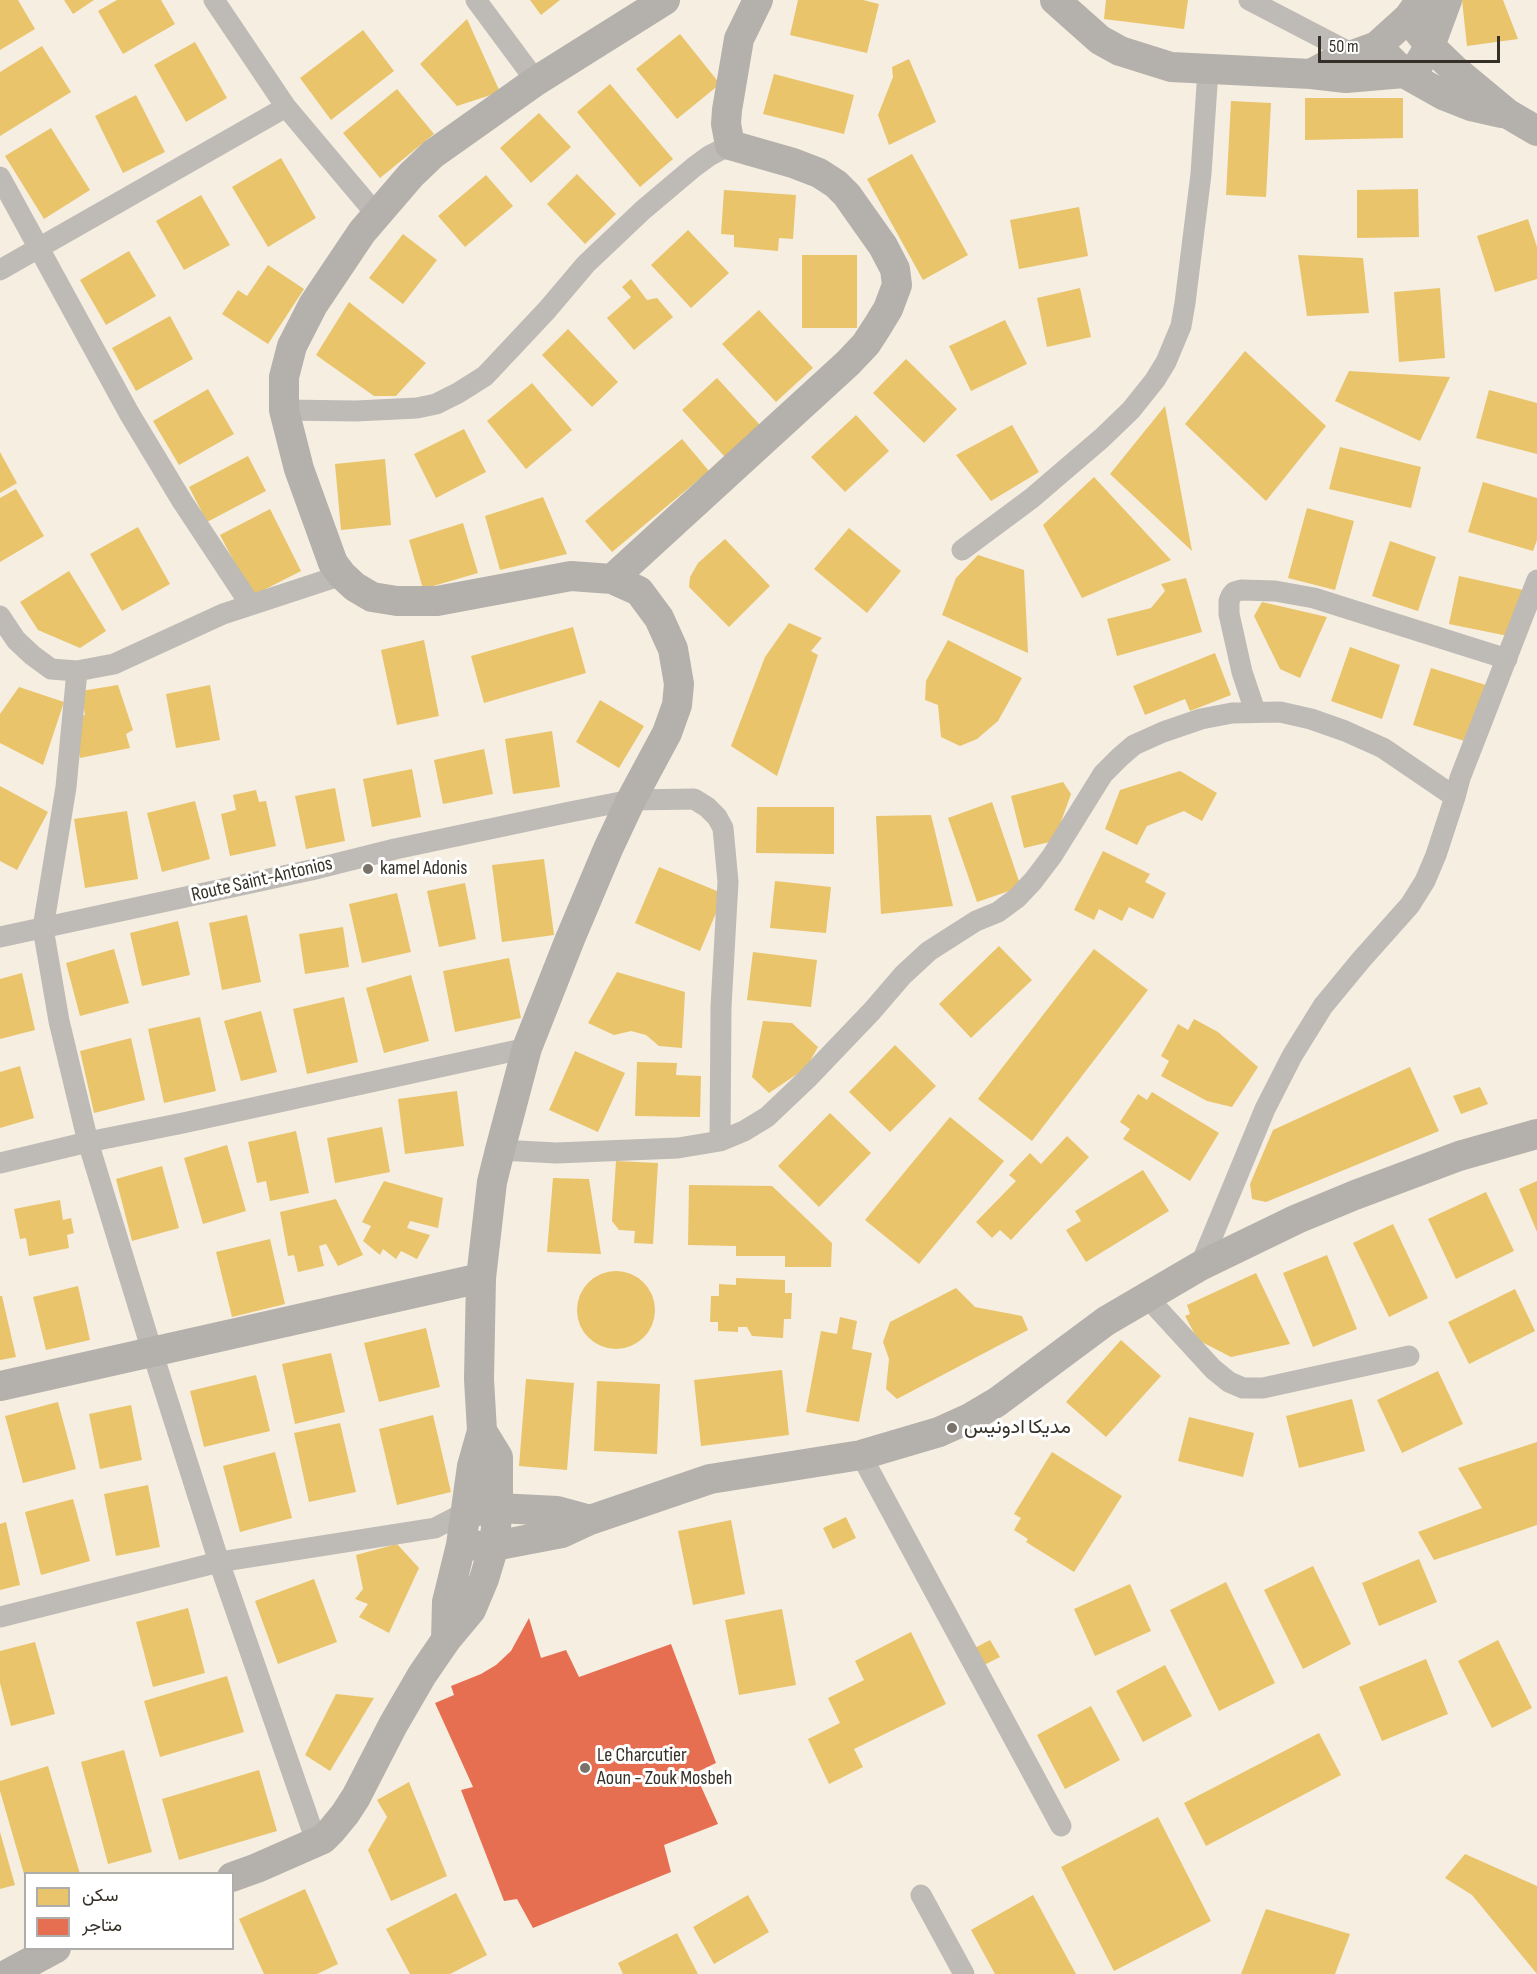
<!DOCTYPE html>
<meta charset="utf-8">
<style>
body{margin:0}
#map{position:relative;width:1537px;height:1974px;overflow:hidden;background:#f5eee1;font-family:"Sofia Sans Condensed",Vazirmatn,sans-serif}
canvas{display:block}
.legend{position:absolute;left:24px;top:1872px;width:210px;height:78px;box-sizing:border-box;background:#fff;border:2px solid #afada9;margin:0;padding:8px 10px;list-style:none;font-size:18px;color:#363128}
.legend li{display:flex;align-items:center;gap:12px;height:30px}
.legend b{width:30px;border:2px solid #afada9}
.scale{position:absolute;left:1318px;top:36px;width:182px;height:27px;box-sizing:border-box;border:3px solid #363128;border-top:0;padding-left:8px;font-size:18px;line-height:21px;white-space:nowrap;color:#363128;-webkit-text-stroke:4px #fff;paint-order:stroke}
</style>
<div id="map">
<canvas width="1537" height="1974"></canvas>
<ul class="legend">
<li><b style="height:16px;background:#e9c46a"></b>سكن</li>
<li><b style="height:16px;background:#e76f51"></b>متاجر</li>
</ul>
<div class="scale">50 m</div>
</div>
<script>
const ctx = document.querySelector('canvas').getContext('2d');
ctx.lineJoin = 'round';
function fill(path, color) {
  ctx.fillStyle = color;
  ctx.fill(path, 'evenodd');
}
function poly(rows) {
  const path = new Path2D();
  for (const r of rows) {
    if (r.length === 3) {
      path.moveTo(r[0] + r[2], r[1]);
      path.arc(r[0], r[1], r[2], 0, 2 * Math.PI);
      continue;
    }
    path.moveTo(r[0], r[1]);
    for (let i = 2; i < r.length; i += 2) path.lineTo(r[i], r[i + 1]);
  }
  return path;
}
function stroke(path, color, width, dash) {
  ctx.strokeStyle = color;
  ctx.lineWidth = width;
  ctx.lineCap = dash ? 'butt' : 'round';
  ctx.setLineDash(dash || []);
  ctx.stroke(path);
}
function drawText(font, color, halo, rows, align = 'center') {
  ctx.font = font + ' "Sofia Sans Condensed",Vazirmatn,sans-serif';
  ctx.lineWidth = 6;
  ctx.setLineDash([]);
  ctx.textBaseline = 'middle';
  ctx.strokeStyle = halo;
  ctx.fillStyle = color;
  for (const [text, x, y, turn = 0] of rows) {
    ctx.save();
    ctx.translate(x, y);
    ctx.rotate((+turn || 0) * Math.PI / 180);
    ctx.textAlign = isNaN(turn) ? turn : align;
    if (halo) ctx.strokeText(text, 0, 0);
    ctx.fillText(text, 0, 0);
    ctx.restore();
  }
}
const homes = poly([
 [0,0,18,0,35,29,0,50],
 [64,0,94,0,73,14],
 [117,0,161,0,175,24,123,54,98,11],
 [530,0,560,0,541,15],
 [798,0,863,0,879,4,867,53,790,35],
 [1106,0,1188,0,1184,29,1104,19],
 [1462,0,1503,0,1518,39,1467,46],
 [467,19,500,92,457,106,420,64],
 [363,30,394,71,331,120,300,78],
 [680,34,720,84,677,119,636,69],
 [195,42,227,98,186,122,154,65],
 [42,46,71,92,0,136,0,72],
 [909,59,936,122,889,145,878,115,893,77,892,67],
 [774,74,854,95,844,134,763,114],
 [610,84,673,159,640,187,577,112],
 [397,89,434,134,380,178,343,133],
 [136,95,165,152,123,173,95,116],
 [1305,98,1403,98,1403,138,1305,140],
 [1231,101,1271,103,1266,197,1226,195],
 [539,113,571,147,531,183,500,148],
 [51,128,90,190,44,219,5,156],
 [912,154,968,255,923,280,867,179],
 [281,158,316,218,268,247,232,187],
 [577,174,616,214,585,244,547,204],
 [486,175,513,206,465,247,438,216],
 [1418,189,1419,237,1357,238,1357,190],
 [724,190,796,195,793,239,779,238,778,251,734,247,734,235,721,234],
 [201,195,230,245,184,270,156,221],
 [1079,207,1088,256,1019,269,1010,220],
 [1528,219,1537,247,1537,279,1495,292,1477,236],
 [688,230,729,273,691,308,651,265],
 [403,234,437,260,403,304,369,278],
 [129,251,156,296,106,325,80,280],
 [802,255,857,255,857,328,802,328],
 [1298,255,1363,258,1369,313,1307,316],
 [268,265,304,289,268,344,222,314,238,290,247,296],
 [631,279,647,300,657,298,673,317,634,350,607,318,631,297,622,287],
 [1080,288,1091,337,1047,347,1037,298],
 [1440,288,1445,358,1399,362,1394,292],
 [349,302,426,363,396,396,374,396,316,355],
 [759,310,813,368,776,402,722,344],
 [170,316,193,359,136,391,112,348],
 [1005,320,1027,364,971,391,949,346],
 [568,329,618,382,592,407,542,355],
 [1245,351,1326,426,1266,501,1185,424],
 [906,359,957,409,924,443,873,393],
 [1349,371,1450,377,1420,441,1335,401],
 [717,378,760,425,725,457,682,410],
 [532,383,572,430,526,469,487,421],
 [208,389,234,434,179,465,153,421],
 [1489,390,1537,403,1537,454,1476,438],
 [1165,406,1192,551,1110,474],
 [856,415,889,451,845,492,811,457],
 [1012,425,1039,472,991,501,956,455],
 [464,429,486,472,436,498,414,454],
 [682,439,709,471,612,552,585,521],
 [1340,447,1421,467,1411,508,1329,489],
 [0,452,17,483,0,493],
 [248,456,266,491,207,522,189,487],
 [385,459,391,525,341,530,335,464],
 [1094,477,1171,560,1082,598,1043,525],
 [1483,482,1537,498,1537,540,1533,551,1468,532],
 [16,489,44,536,0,562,0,498],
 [543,497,567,554,500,570,485,516],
 [1307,508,1354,521,1335,590,1288,578],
 [270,509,301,571,252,596,220,535],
 [463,523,478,573,423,589,409,540],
 [138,527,170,584,122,611,90,554],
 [849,528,901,571,867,613,814,569],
 [725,539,770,586,729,627,689,587,690,577,698,563],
 [1390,541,1436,557,1418,611,1372,596],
 [978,555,1024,570,1028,653,942,615,956,578],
 [69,571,106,631,80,648,38,630,20,602],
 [1459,576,1523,590,1513,637,1449,624],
 [1186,578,1202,632,1117,656,1107,619,1151,608,1165,591,1161,584],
 [1262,602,1327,617,1300,678,1280,669,1254,616],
 [789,623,822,638,811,651,818,655,777,776,731,746,765,657],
 [573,627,586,673,484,703,471,656],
 [424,640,439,716,397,725,381,650],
 [948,640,1022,678,998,721,977,739,960,746,941,737,938,705,925,700,926,681],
 [1350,647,1400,665,1382,719,1331,701],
 [1215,653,1231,695,1190,711,1185,699,1145,715,1133,686],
 [1431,668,1489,686,1471,743,1413,725],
 [118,685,133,730,126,734,130,748,80,758,75,718,85,715,81,691],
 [210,685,220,740,176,748,166,694],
 [19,687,64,702,43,765,0,743,0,714],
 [600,700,644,726,619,768,576,742],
 [552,731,560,787,513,794,505,739],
 [484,749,493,794,443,804,434,760],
 [412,769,421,817,372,827,363,779],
 [1180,771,1217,793,1202,821,1184,811,1147,826,1137,845,1105,829,1120,790],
 [1063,782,1071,794,1054,841,1024,848,1011,796],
 [0,786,48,812,17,870,0,861],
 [335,788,345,841,306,849,295,796],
 [256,790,259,802,266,801,276,846,230,856,221,814,236,810,233,795],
 [195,801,210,859,162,872,147,813],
 [992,802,1021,887,977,902,948,818],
 [757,807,834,807,834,854,756,853],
 [127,811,138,879,85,888,74,819],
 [931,815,953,906,881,914,876,816],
 [1103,851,1150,874,1145,882,1166,893,1153,919,1129,907,1122,921,1099,909,1094,920,1074,910],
 [544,859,554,935,502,942,492,865],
 [659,867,724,894,700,951,635,923],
 [775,881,831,887,826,933,770,928],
 [465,883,476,939,439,947,427,891],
 [397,893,411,952,362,963,349,904],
 [247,915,261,982,222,990,209,923],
 [178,921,190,975,142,986,130,933],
 [343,927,349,967,305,974,299,934],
 [999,946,1032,980,971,1038,939,1004],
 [114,949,129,1003,80,1016,66,963],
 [1094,949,1148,990,1032,1141,978,1099],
 [753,952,817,960,811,1007,747,1000],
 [509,958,521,1018,455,1032,443,971],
 [617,972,685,992,682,1048,659,1046,646,1035,631,1031,614,1035,588,1023],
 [22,973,35,1030,0,1039,0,979],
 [411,975,429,1041,384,1053,366,988],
 [344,997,358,1062,307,1074,293,1009],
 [261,1011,277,1072,241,1081,224,1021],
 [200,1017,216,1091,164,1103,148,1029],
 [1194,1019,1218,1032,1258,1067,1232,1107,1207,1101,1161,1076,1169,1061,1161,1056,1178,1024,1188,1030],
 [763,1021,792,1023,818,1047,806,1068,769,1093,752,1077],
 [131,1038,145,1100,94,1113,80,1051],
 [895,1045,936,1086,890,1132,849,1092],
 [575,1051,625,1073,598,1132,549,1110],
 [637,1062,677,1063,676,1075,701,1076,700,1117,635,1116],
 [20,1066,34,1118,0,1128,0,1072],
 [1410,1067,1439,1131,1266,1202,1252,1199,1250,1184,1273,1130],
 [1480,1087,1488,1104,1461,1114,1453,1096],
 [457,1091,464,1146,405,1154,398,1099],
 [1152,1092,1219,1133,1190,1181,1123,1139,1130,1129,1120,1122,1138,1094,1147,1100],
 [830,1113,871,1153,819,1207,778,1166],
 [950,1117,1004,1161,919,1264,865,1220],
 [382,1127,390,1172,335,1183,327,1138],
 [296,1131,309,1193,270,1201,266,1181,257,1183,248,1142],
 [1067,1136,1089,1157,1011,1240,1000,1230,992,1238,976,1222,1016,1181,1009,1175,1030,1153,1041,1164],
 [227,1145,246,1211,203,1224,184,1158],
 [616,1161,658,1163,653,1244,634,1243,635,1231,619,1230,612,1221],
 [162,1166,179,1228,132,1241,116,1179],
 [1143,1170,1169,1211,1086,1262,1066,1230,1081,1221,1075,1211],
 [553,1178,589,1179,601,1254,547,1252],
 [384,1181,443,1198,438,1228,410,1221,407,1228,430,1235,417,1259,401,1251,396,1259,383,1249,380,1255,363,1241,371,1226,362,1222],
 [1537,1181,1537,1232,1519,1189],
 [689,1185,772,1186,832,1243,831,1267,785,1267,785,1256,736,1256,736,1246,688,1245],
 [1486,1192,1514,1251,1456,1279,1428,1219],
 [336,1199,363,1255,338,1266,326,1244,319,1246,324,1266,298,1272,294,1255,288,1256,280,1212],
 [60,1200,63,1220,71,1218,74,1233,67,1235,69,1248,29,1256,26,1238,20,1239,14,1209],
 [1393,1224,1428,1298,1389,1317,1353,1243],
 [270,1239,285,1304,232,1317,216,1252],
 [1327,1255,1357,1329,1313,1347,1283,1273],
 [616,1310,39],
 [1256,1273,1290,1344,1231,1357,1198,1340,1185,1316,1190,1314,1187,1305],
 [736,1278,785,1280,785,1293,792,1293,791,1319,784,1319,783,1338,752,1336,747,1327,738,1327,738,1332,718,1331,718,1322,710,1322,711,1296,719,1296,719,1284,736,1285],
 [78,1286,90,1340,46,1350,33,1297],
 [956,1288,975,1307,1022,1316,1028,1330,897,1399,886,1389,889,1359,883,1342,890,1322],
 [1515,1289,1535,1331,1469,1364,1448,1322],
 [0,1296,2,1296,16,1357,0,1360],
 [840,1317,857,1321,852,1349,872,1353,859,1422,806,1412,821,1331,837,1334],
 [426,1328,440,1387,379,1402,364,1343],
 [1121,1340,1161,1376,1106,1437,1066,1402],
 [331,1353,345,1412,295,1424,282,1364],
 [782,1370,789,1435,701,1446,694,1380],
 [1438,1371,1463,1424,1402,1453,1377,1400],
 [256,1375,270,1431,204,1447,190,1391],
 [526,1379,574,1383,567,1470,519,1466],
 [597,1381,660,1384,657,1454,594,1451],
 [1352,1399,1365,1451,1299,1468,1286,1416],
 [58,1402,76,1469,23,1483,5,1416],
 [131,1405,142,1460,100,1469,89,1414],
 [433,1415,451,1492,397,1505,379,1429],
 [1189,1417,1254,1433,1243,1477,1178,1461],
 [340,1423,356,1492,309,1502,294,1433],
 [1537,1442,1537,1525,1434,1560,1418,1532,1482,1508,1458,1468],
 [275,1452,292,1518,240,1532,223,1466],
 [1052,1452,1122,1496,1074,1572,1026,1542,1028,1539,1014,1530,1021,1518,1014,1514],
 [148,1485,160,1547,116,1556,104,1494],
 [73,1499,90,1561,41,1575,25,1512],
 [846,1517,856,1538,833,1549,823,1528],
 [731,1520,745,1594,693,1605,678,1531],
 [6,1522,20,1585,0,1590,0,1524],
 [397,1544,419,1568,389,1633,359,1617,368,1604,355,1599,363,1589,356,1555],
 [1419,1559,1437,1602,1379,1626,1362,1583],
 [1313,1566,1351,1644,1303,1669,1264,1590],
 [314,1579,337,1642,278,1664,255,1601],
 [1226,1582,1275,1683,1219,1711,1170,1610],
 [1130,1584,1151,1631,1095,1656,1074,1609],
 [188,1608,205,1673,153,1687,136,1622],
 [782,1609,796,1685,739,1695,725,1620],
 [911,1632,946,1704,854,1749,863,1767,829,1784,808,1739,840,1723,828,1698,864,1680,855,1661],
 [990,1640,1000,1657,980,1667,971,1650],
 [1498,1640,1532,1708,1492,1728,1458,1661],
 [35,1642,55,1714,11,1726,0,1683,0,1651],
 [1426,1659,1448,1714,1382,1741,1359,1687],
 [1165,1665,1192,1716,1143,1742,1116,1691],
 [227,1676,244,1732,160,1757,144,1701],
 [336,1694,374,1698,330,1771,305,1755],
 [1091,1706,1120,1760,1065,1789,1037,1735],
 [1319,1733,1341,1775,1206,1846,1184,1803],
 [124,1750,152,1852,108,1864,81,1762],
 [48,1766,80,1874,24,1874,0,1791,0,1781],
 [259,1770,277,1831,179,1860,162,1799],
 [409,1782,447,1876,391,1901,368,1850,387,1817,377,1800],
 [1158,1817,1211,1921,1114,1971,1061,1867],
 [0,1832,15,1885,0,1889],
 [1465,1854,1537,1886,1537,1974,1472,1895,1445,1878],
 [305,1889,338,1964,317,1974,264,1974,239,1919],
 [456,1893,487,1955,450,1974,410,1974,386,1929],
 [748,1895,769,1932,714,1964,693,1927],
 [1033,1895,1076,1974,995,1974,971,1930],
 [1266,1909,1350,1934,1335,1974,1241,1974],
 [677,1933,698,1974,623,1974,618,1963]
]);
const shops = poly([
 [529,1618,541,1658,566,1650,579,1677,671,1644,716,1763,695,1773,718,1824,664,1845,671,1872,533,1928,517,1899,504,1901,461,1790,473,1787,435,1703,454,1695,451,1686,481,1674,496,1665,511,1651]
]);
const street = poly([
 [476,0,536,81],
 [1249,0,1353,54],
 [286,107,376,214],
 [0,177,129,413,182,501,250,604],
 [0,270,286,107,214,0],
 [284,410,356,411,417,408,436,404,458,393,485,376,547,310,586,264,643,210,694,167,709,156,730,145],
 [962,550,1032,498,1102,438,1131,410,1155,380,1166,362,1181,326,1185,303,1201,174,1208,70],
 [0,616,16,640,32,655,51,669,77,671,114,664,223,614,342,575],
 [77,671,66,787,43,928,59,1021,88,1142,152,1351,219,1562,316,1841],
 [1255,711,1242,672,1229,614,1229,601,1231,596,1234,592,1241,590,1275,591,1314,598,1507,659],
 [1455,797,1460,778,1537,580],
 [0,937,311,870,395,849,570,812,631,800,694,799,707,807,717,817,723,828,728,882,721,1007,720,1141],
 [500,1150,556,1153,678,1148,720,1141,744,1131,767,1117,807,1079,872,1011,903,975,929,951,976,921,998,912,1017,898,1033,881,1052,856,1103,774,1120,757,1134,745,1163,732,1201,719,1232,713,1280,712,1311,719,1345,731,1383,748,1455,797,1436,855,1425,881,1410,905,1361,960,1323,1006,1292,1056,1265,1109,1200,1266],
 [0,1163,88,1142,183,1123,527,1048],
 [1146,1296,1213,1369,1229,1382,1243,1388,1263,1388,1409,1356],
 [861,1455,1061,1826],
 [0,1617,219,1562,435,1528,464,1513],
 [921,1895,964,1974]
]);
const secondary = poly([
 [1055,0,1100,40,1120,51,1171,67,1311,74,1346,78,1404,73,1416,68,1430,46,1447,0],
 [1408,18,1430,46,1455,70,1508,114,1537,131],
 [1377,46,1404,73,1443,95,1471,106,1502,113],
 [1311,74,1333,62,1377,46,1408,18,1421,0],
 [612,579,848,363,866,344,877,327,888,309,897,285,895,269,883,246,847,195,836,184,819,173,793,163,730,145,726,124,727,110,739,39,758,0],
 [0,1386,481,1278],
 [478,1511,498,1508,557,1511,590,1520],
 [461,1545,494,1546,562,1533,590,1520,710,1479,861,1455,939,1432,970,1418,997,1402,1106,1321,1200,1266,1297,1219,1355,1195,1459,1156,1537,1134],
 [446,1640,447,1602,461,1545,472,1466,482,1431,479,1379,481,1278,492,1182,500,1150,527,1048,570,939,608,849,631,800,667,733,677,705,679,684,673,649,659,618,639,591,612,579,571,576,437,601,397,601,372,597,355,587,342,575,333,563,299,469,284,410,284,377,292,346,313,305,362,232,411,175,433,154,536,81,665,0],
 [232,1877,257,1868,323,1839,331,1831,345,1814,356,1797,393,1725,422,1675,446,1640,471,1610,484,1579,494,1546,498,1508,498,1457,482,1431],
 [8,1974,56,1948]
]);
const markers = [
 [368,869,6,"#797369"],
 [952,1428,6,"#797369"],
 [585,1768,6,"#797369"]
];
const poiNames = [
 ["kamel Adonis",380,869],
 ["مديكا ادونيس",964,1428],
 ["Le Charcutier",597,1756],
 ["Aoun - Zouk Mosbeh",597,1779]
];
const streetNames = [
 ["Route Saint-Antonios",262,880,-13]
];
fill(homes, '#e9c46a');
fill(shops, '#e76f51');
stroke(street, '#bebab6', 21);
stroke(secondary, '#b4b0ab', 30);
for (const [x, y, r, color] of markers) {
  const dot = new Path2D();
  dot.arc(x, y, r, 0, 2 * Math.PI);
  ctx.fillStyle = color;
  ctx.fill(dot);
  stroke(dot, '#fff', 2);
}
drawText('20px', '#363128', '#fff', poiNames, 'left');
drawText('20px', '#363128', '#fff', streetNames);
</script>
